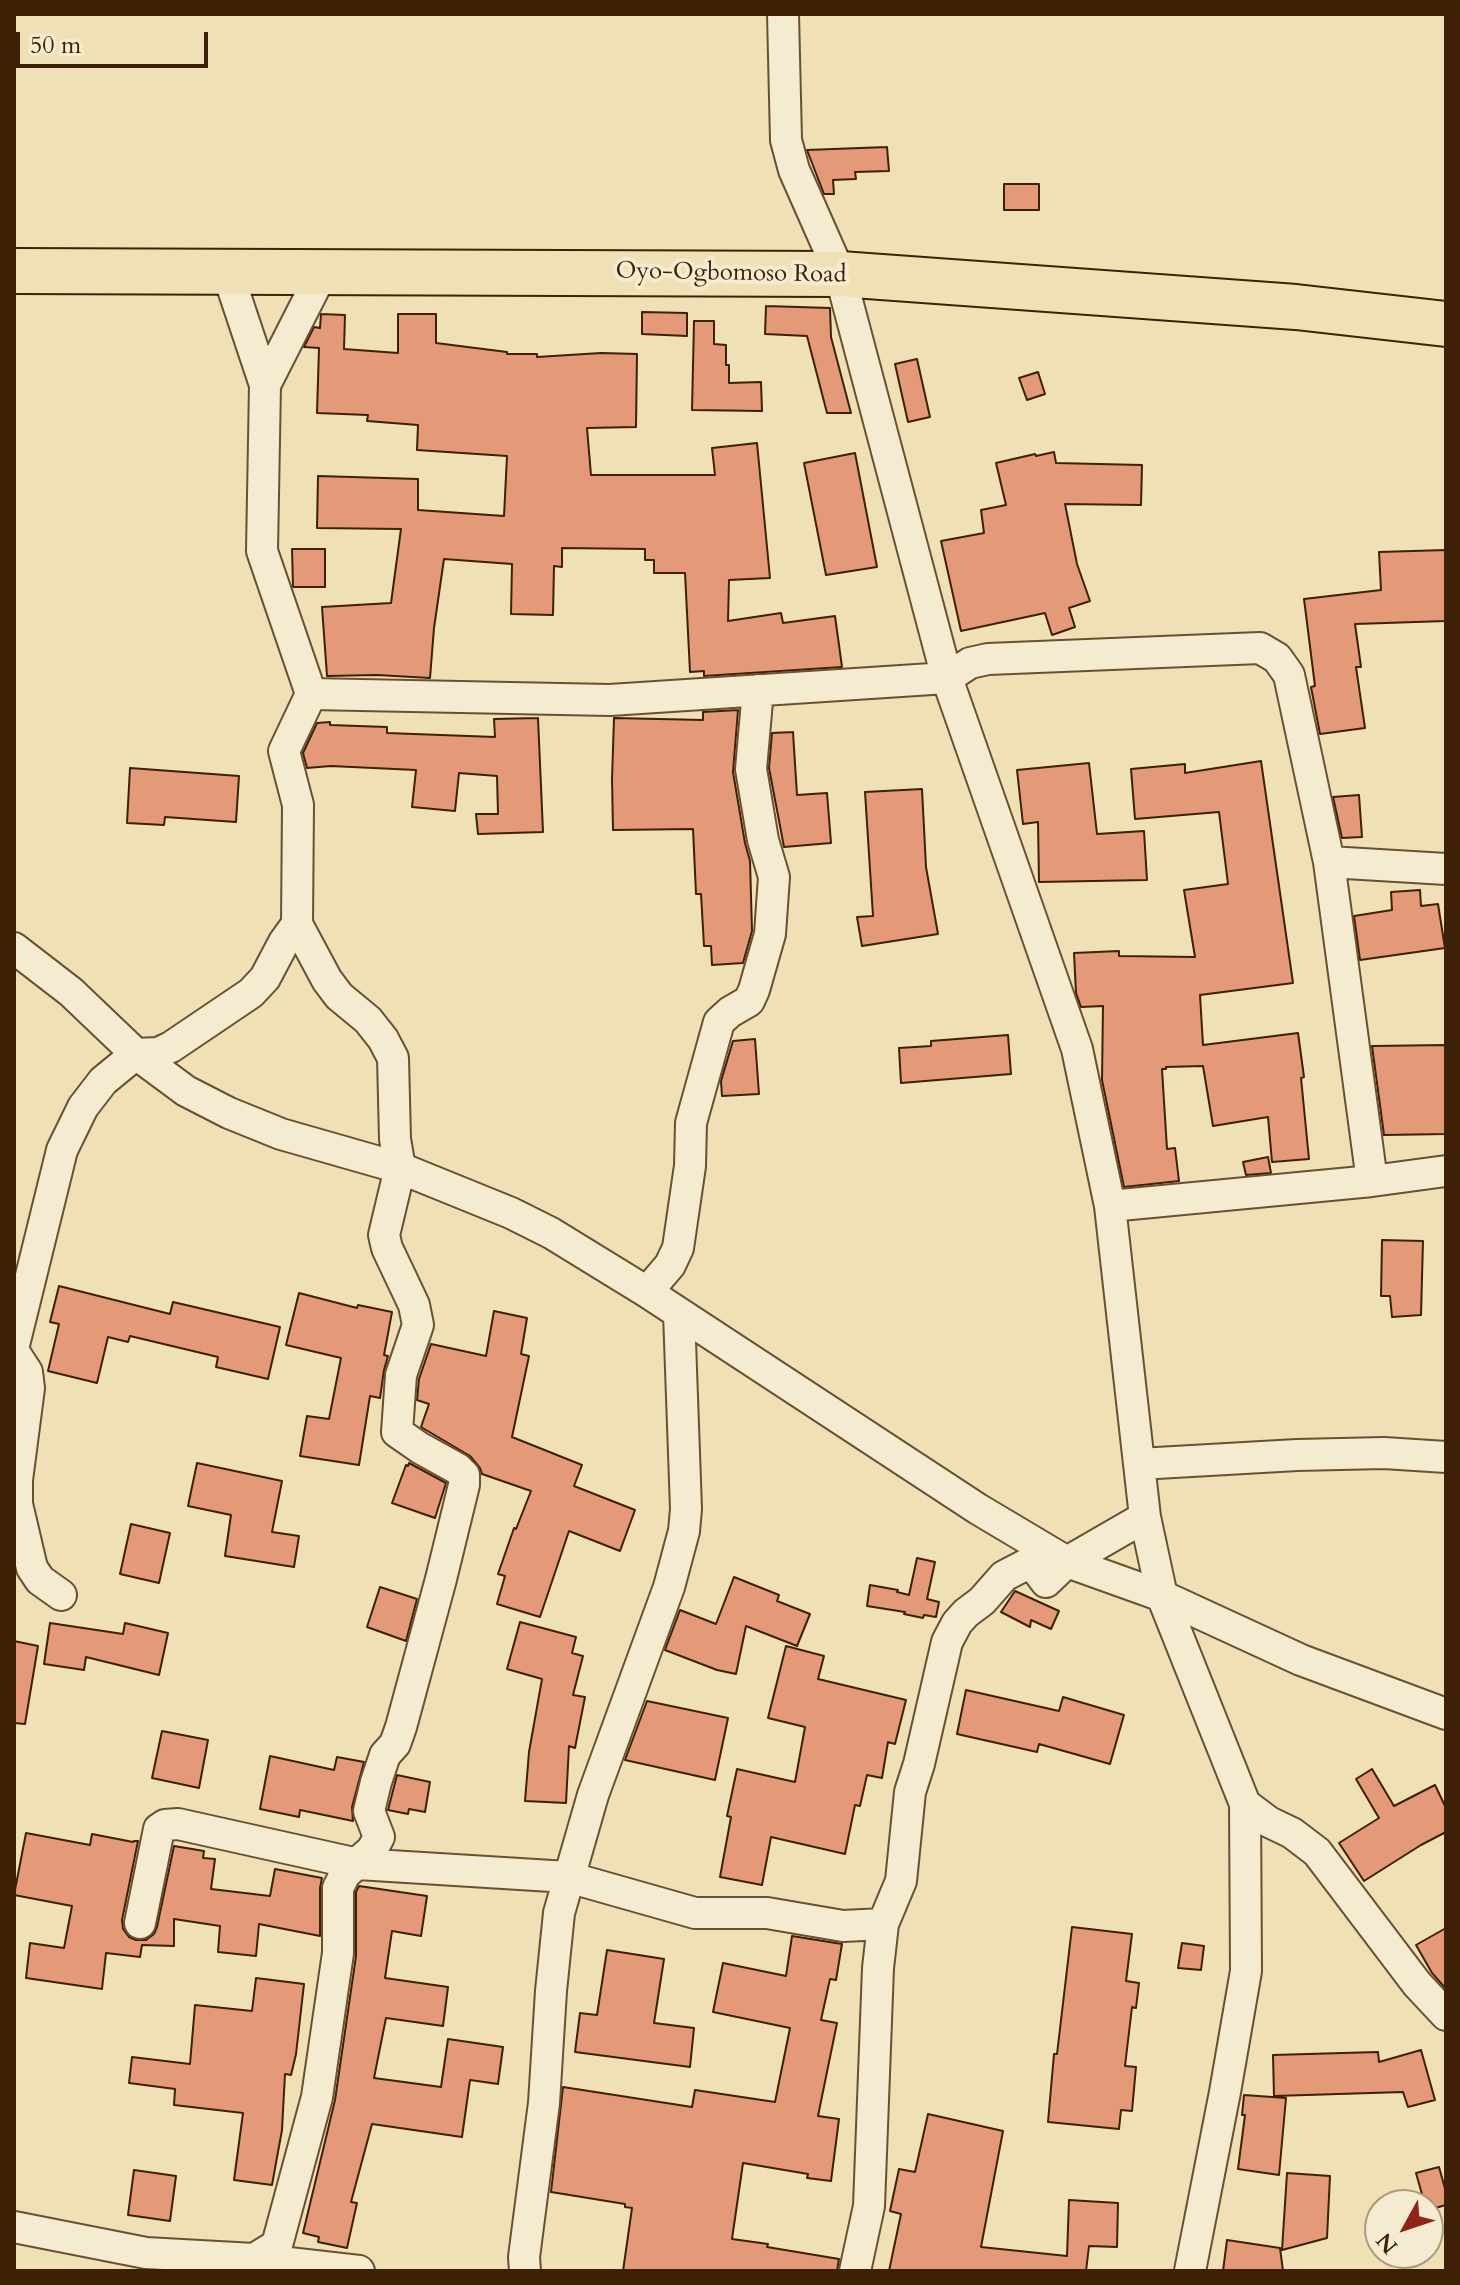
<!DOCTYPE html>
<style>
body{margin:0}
#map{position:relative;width:1460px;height:2285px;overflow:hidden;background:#efe0b6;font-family:Cardo,serif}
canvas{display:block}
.frame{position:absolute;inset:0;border:16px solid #3e2006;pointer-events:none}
.north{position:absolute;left:1364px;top:2189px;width:80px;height:80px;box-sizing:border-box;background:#f5ebd0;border:2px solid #ac9a7f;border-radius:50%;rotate:230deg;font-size:22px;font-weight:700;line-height:32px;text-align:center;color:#3e2006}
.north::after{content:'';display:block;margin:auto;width:28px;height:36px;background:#8f2418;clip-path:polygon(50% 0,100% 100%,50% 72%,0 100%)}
.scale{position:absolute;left:16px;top:32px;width:192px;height:36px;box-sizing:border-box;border:4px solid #3e2006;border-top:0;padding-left:10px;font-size:24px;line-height:28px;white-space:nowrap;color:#3e2006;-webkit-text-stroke:6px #f5ebd0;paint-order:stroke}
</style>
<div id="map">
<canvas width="1460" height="2285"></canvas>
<div class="frame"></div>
<div class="north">N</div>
<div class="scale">50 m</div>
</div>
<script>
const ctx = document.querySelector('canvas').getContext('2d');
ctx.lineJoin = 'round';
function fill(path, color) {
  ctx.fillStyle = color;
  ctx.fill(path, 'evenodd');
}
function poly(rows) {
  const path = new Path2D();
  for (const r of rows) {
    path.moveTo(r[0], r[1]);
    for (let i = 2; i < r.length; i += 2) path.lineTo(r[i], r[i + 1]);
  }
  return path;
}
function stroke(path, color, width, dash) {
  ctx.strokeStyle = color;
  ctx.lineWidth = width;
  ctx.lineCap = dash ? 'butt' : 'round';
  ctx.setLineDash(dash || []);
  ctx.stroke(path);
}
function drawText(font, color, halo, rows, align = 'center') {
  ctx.font = font + ' Cardo,serif';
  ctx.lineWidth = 8;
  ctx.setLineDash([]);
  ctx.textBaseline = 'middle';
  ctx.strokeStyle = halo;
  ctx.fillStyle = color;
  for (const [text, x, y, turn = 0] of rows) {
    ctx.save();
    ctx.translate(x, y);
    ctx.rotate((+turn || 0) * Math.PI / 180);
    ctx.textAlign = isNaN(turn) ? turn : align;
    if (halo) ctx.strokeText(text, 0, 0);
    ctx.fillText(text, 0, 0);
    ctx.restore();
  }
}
const building = poly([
 [887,147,889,171,855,172,856,179,833,180,834,194,824,194,807,150,887,147],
 [1004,184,1039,184,1039,210,1004,210,1004,184],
 [766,306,830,308,831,337,851,413,827,413,807,336,765,334,766,306],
 [642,312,687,313,687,336,642,334,642,312],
 [321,314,345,315,344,349,398,353,398,314,436,314,436,343,507,352,507,354,537,354,537,357,601,353,637,354,636,427,587,428,591,475,715,475,712,448,757,443,770,578,729,580,728,621,781,613,783,623,835,616,842,667,704,676,704,671,690,672,685,573,654,573,654,560,645,560,645,549,562,548,562,567,554,566,553,615,511,614,512,564,444,559,434,628,430,678,377,675,327,676,322,607,391,603,401,529,317,528,318,476,418,479,418,510,504,516,507,456,417,450,418,425,367,421,368,415,317,413,319,348,304,347,314,327,320,328,321,314],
 [694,321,714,321,714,344,726,345,726,365,729,365,729,383,761,382,762,411,692,410,694,321],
 [917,359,930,417,908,422,895,364,917,359],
 [1038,372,1045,394,1027,400,1019,378,1038,372],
 [1054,452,1056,463,1142,465,1141,505,1065,504,1077,564,1090,601,1069,608,1075,627,1052,635,1045,613,961,631,941,541,984,533,981,510,1006,505,996,463,1035,454,1036,456,1054,452],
 [855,453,877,567,826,575,804,463,855,453],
 [292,549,325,549,325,587,293,587,292,549],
 [1446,550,1446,621,1355,624,1361,667,1356,667,1365,728,1320,734,1311,687,1315,686,1304,599,1381,590,1379,552,1446,550],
 [738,710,733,772,745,843,750,861,752,931,743,963,712,965,711,946,704,946,701,894,696,894,693,829,613,830,612,779,614,718,703,720,703,712,738,710],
 [538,718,543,832,478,834,476,814,498,814,497,776,459,773,455,811,412,807,416,770,331,766,307,768,303,753,317,723,330,722,330,725,387,727,387,733,495,737,494,719,538,718],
 [793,732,797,795,827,793,831,843,784,847,769,768,772,733,793,732],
 [1261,761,1293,983,1200,995,1203,1045,1298,1033,1304,1077,1301,1078,1309,1159,1272,1162,1268,1117,1213,1126,1203,1066,1166,1067,1166,1069,1162,1069,1167,1149,1175,1148,1179,1181,1124,1187,1102,1080,1103,1006,1081,1007,1076,993,1074,953,1119,951,1119,956,1195,957,1184,890,1228,884,1219,812,1135,819,1131,769,1185,764,1185,773,1261,761],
 [1089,763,1097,834,1144,831,1147,880,1039,882,1038,822,1023,824,1017,770,1089,763],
 [130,768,239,776,236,822,165,817,164,825,127,823,130,768],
 [922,789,926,867,938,934,862,946,857,917,873,916,865,792,922,789],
 [1359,795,1362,837,1342,838,1333,797,1359,795],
 [1420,890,1421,906,1438,904,1445,948,1360,960,1354,916,1392,910,1391,892,1420,890],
 [1008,1035,1011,1074,901,1083,899,1048,931,1046,931,1041,1008,1035],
 [755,1039,759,1094,722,1096,721,1081,733,1041,755,1039],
 [1446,1045,1446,1134,1384,1135,1372,1046,1446,1045],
 [1268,1157,1271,1173,1246,1175,1243,1162,1268,1157],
 [1382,1240,1423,1241,1421,1315,1392,1317,1390,1296,1381,1296,1382,1240],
 [59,1286,170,1314,173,1302,280,1327,268,1379,216,1367,218,1357,130,1336,128,1342,108,1337,97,1383,48,1371,59,1324,50,1322,59,1286],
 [299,1293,357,1308,358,1305,392,1312,384,1355,388,1356,384,1370,380,1398,370,1396,359,1465,300,1456,307,1416,329,1419,341,1358,286,1345,299,1293],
 [494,1311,527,1318,521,1354,529,1356,512,1437,582,1465,574,1486,635,1510,620,1551,569,1531,540,1617,497,1604,505,1576,498,1574,514,1528,516,1529,531,1491,482,1474,480,1468,470,1456,421,1427,429,1404,417,1400,419,1379,431,1344,486,1356,494,1311],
 [197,1463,282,1481,272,1532,299,1536,294,1567,225,1556,231,1515,188,1506,197,1463],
 [409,1463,446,1483,435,1518,392,1503,406,1465,408,1466,409,1463],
 [131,1524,170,1533,159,1583,120,1574,131,1524],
 [917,1558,935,1562,927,1599,939,1602,936,1617,924,1615,923,1618,904,1614,905,1612,867,1606,870,1585,898,1590,897,1592,909,1595,917,1558],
 [734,1577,779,1595,777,1601,810,1614,797,1646,746,1626,736,1674,717,1670,665,1650,680,1610,716,1624,734,1577],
 [380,1587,417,1599,406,1641,367,1627,380,1587],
 [1015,1591,1059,1611,1051,1629,1031,1620,1030,1627,1001,1612,1015,1591],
 [520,1622,576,1637,572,1653,583,1656,573,1695,585,1697,575,1748,569,1746,566,1803,525,1801,529,1752,542,1679,507,1669,520,1622],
 [50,1623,123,1634,125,1623,168,1633,159,1675,86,1657,84,1670,44,1664,50,1623],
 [14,1641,38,1646,25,1724,14,1723,14,1641],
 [786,1646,824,1656,818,1679,906,1700,895,1744,888,1742,882,1778,867,1775,860,1806,855,1805,845,1854,771,1837,762,1885,720,1877,731,1817,727,1816,737,1769,795,1782,805,1727,768,1718,786,1646],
 [966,1690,1059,1711,1063,1697,1124,1715,1110,1764,1039,1744,1037,1752,957,1734,966,1690],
 [647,1701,728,1718,715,1780,625,1760,647,1701],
 [162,1731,208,1740,199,1788,152,1778,162,1731],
 [270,1756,334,1770,337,1757,364,1762,352,1807,353,1821,300,1810,299,1817,260,1809,270,1756],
 [1372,1769,1394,1806,1435,1785,1446,1808,1446,1832,1421,1845,1364,1881,1339,1843,1379,1818,1356,1779,1372,1769],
 [397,1775,430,1782,425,1812,409,1809,408,1814,388,1810,397,1775],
 [26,1833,90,1845,92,1834,133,1842,134,1841,138,1841,122,1920,123,1929,129,1937,136,1940,146,1940,154,1934,157,1927,174,1846,204,1851,203,1858,215,1859,211,1889,270,1896,275,1869,322,1878,320,1888,320,1936,259,1924,256,1956,218,1952,220,1926,174,1919,174,1946,142,1945,140,1957,106,1953,102,1989,26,1978,30,1943,64,1948,72,1906,14,1895,26,1833],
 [359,1886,427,1896,421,1936,392,1931,385,1978,448,1987,443,2026,386,2018,374,2078,441,2087,448,2039,503,2047,498,2084,470,2080,462,2137,372,2124,351,2202,357,2203,347,2248,318,2242,319,2237,303,2233,335,2100,356,1956,356,1892,359,1886],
 [1072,1927,1132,1934,1126,1981,1139,1983,1136,2008,1132,2007,1125,2066,1136,2067,1132,2111,1121,2110,1119,2129,1048,2122,1054,2054,1057,2054,1072,1927],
 [1446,1928,1446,1989,1432,1973,1416,1945,1446,1928],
 [792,1936,842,1944,836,1980,830,1979,821,2020,837,2023,818,2116,839,2119,831,2181,807,2178,808,2174,743,2163,732,2239,768,2244,767,2247,839,2259,837,2271,623,2271,632,2208,625,2207,625,2204,551,2192,563,2087,692,2107,695,2090,775,2102,790,2028,713,2012,723,1963,786,1976,792,1936],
 [1182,1943,1204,1946,1201,1970,1178,1968,1182,1943],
 [607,1950,664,1959,654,2023,694,2028,690,2067,575,2052,580,2013,597,2015,607,1950],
 [256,1978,304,1984,296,2054,291,2075,285,2074,282,2130,272,2185,234,2180,243,2113,174,2105,175,2089,129,2083,132,2057,190,2064,195,2005,252,2011,256,1978],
 [1421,2050,1435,2100,1408,2107,1403,2092,1274,2096,1273,2055,1378,2052,1379,2062,1421,2050],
 [1244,2095,1286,2098,1279,2175,1238,2169,1245,2115,1242,2115,1244,2095],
 [928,2114,1003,2131,981,2247,1067,2256,1069,2200,1118,2203,1117,2247,1089,2246,1086,2271,889,2271,901,2214,890,2211,899,2169,915,2172,928,2114],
 [1439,2167,1446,2192,1446,2205,1428,2210,1428,2205,1425,2205,1416,2173,1439,2167],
 [134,2170,176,2176,170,2221,128,2215,134,2170],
 [1287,2173,1330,2176,1327,2238,1282,2250,1287,2173],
 [1227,2240,1280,2248,1283,2271,1223,2271,1227,2240]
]);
const minor = poly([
 [783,14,786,140,794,170,840,274,947,678,1077,1049,1110,1206,1145,1517,1162,1596,1245,1804,1246,1971,1225,2092,1190,2271],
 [227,271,265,385,262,551,311,694,284,751,298,805,297,924,327,980,339,996,368,1020,383,1039,393,1058,395,1139,400,1168,384,1235,387,1248,414,1305,418,1325,401,1375,397,1432,420,1448,458,1469,464,1475,464,1485,441,1579,401,1727,395,1744,385,1755,376,1782,369,1811,379,1837,372,1850,345,1874,338,1888,338,1953,317,2097,277,2245,254,2259],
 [265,385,323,271],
 [311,694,610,700,947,678,970,663,988,659,1260,648,1277,658,1289,675,1329,862,1372,1181],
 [1329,862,1446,869],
 [14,948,71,992,136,1054,186,1091,229,1113,281,1134,400,1168,511,1213,551,1233,647,1292,978,1509,1067,1562,1162,1596,1301,1660,1446,1714],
 [1110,1206,1372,1181,1446,1171],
 [647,1292,670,1265,678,1248,690,1166,691,1123,719,1022,730,1012,749,1001,754,990,770,934,774,877,763,840,751,769,758,690],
 [14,1345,62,1150,83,1107,103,1081,136,1054,158,1053,171,1047,251,993,265,978,284,942,297,924],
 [14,1352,27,1372,29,1388,17,1480,17,1504,32,1568,40,1580,61,1595],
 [1139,1464,1297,1455,1384,1453,1446,1457],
 [1245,1804,1269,1822,1292,1833,1317,1852,1417,1984,1446,2015],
 [140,1923,159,1829,165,1825,178,1824,358,1864,568,1877,695,1913,767,1913,843,1926,883,1924],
 [14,2227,146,2253,254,2259,359,2271],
 [525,2271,524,2257,544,2103,551,1991,559,1913,593,1795,669,1587,684,1531,686,1509,679,1313],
 [855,2271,869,2206,878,1968,883,1924,901,1881,910,1792,919,1764,947,1642,957,1623,966,1613,982,1601,1004,1576,1031,1562,1046,1582,1067,1562,1145,1517]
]);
const highway = poly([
 [14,271,840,274,1296,307,1446,324]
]);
const streetNames = [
 ["Oyo-Ogbomoso Road",731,274,1]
];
fill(building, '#e49978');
stroke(building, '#3e2006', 2);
stroke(minor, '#6a5032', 34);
stroke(highway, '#3e2006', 48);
stroke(minor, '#f5ebd0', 30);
stroke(highway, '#efe0b6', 44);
drawText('24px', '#3e2006', '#f5ebd0', streetNames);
</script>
